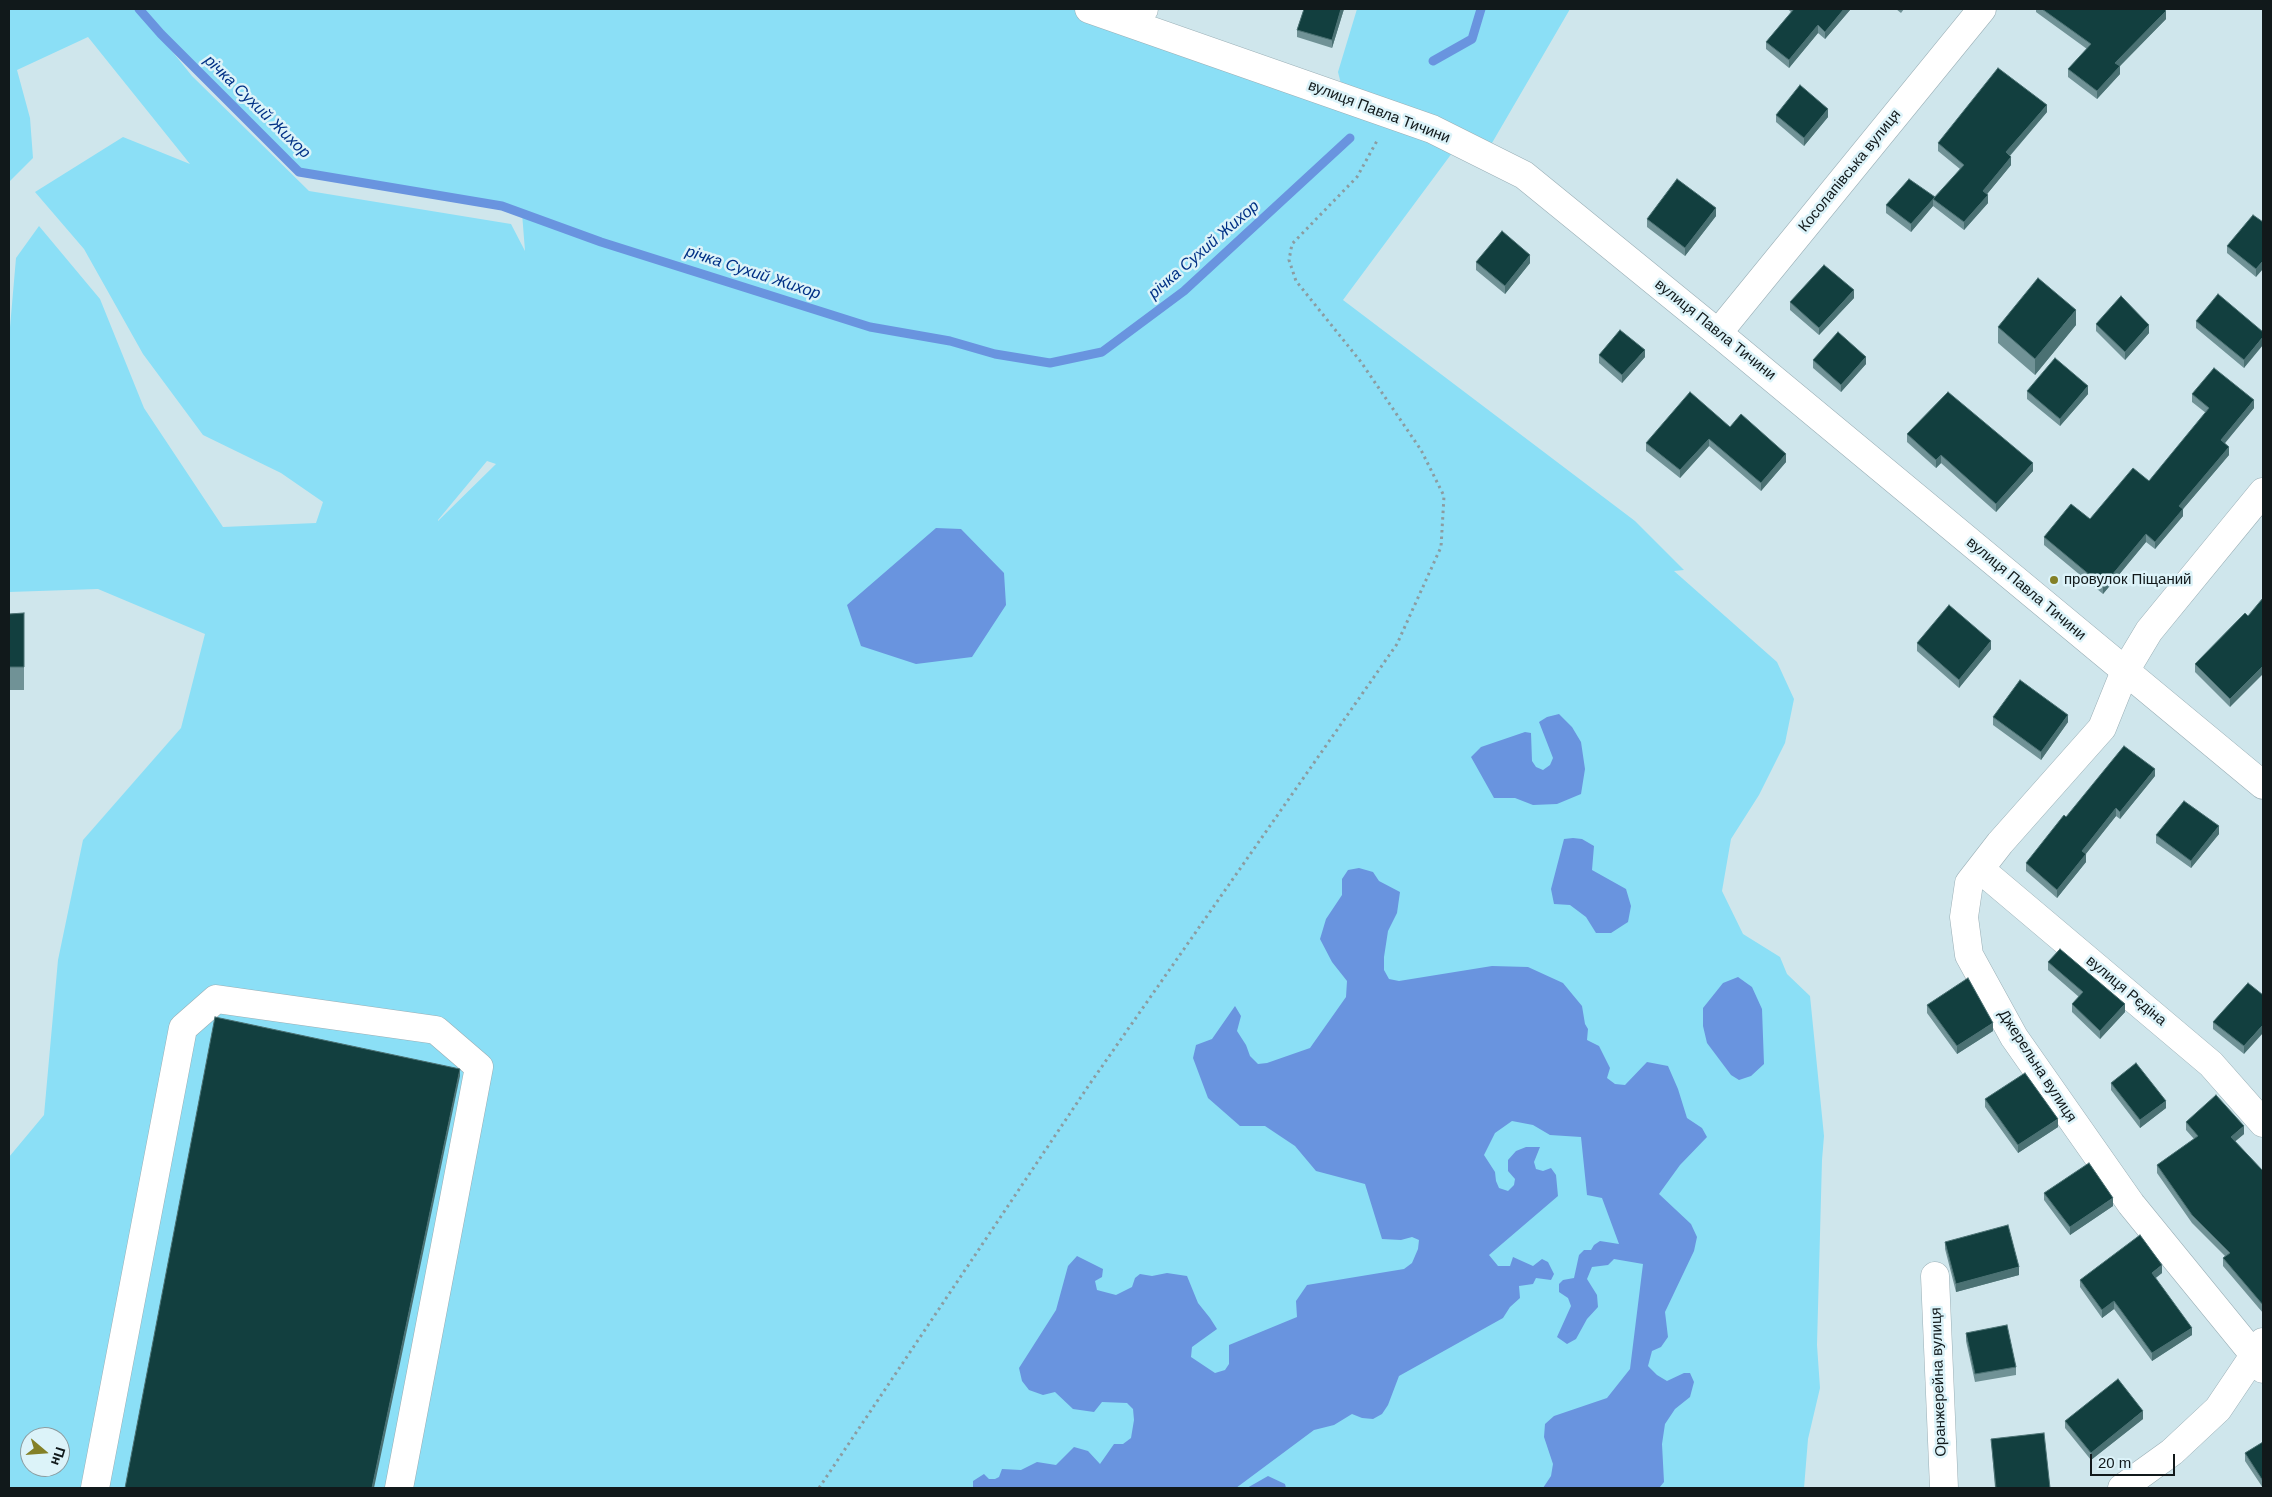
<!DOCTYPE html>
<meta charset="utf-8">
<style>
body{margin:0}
#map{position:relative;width:2272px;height:1497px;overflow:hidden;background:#cfe6ec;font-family:Arial,sans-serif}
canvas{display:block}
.frame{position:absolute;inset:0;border:10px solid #11191b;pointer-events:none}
.north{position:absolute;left:20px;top:1427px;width:50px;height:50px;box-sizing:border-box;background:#dcf3f9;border:1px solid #8b9ca0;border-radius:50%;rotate:108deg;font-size:14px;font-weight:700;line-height:20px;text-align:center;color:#11191b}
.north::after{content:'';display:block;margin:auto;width:18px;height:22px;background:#838027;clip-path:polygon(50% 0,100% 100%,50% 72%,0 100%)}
.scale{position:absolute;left:2090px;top:1454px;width:85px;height:22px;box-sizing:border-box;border:2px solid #11191b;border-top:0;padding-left:6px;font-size:15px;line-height:18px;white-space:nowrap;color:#11191b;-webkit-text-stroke:4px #dcf3f9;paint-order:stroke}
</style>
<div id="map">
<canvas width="2272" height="1497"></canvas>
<div class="frame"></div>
<div class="north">Пн</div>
<div class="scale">20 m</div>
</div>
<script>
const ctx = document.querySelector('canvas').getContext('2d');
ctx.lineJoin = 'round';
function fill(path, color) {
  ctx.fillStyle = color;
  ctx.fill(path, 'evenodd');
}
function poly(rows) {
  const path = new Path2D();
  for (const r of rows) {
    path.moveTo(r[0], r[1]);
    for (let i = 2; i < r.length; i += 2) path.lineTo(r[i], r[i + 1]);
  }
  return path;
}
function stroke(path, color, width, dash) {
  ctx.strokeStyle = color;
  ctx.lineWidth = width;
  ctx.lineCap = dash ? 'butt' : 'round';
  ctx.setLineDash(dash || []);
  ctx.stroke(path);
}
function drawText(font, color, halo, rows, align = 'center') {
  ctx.font = font + ' Arial,sans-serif';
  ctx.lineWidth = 5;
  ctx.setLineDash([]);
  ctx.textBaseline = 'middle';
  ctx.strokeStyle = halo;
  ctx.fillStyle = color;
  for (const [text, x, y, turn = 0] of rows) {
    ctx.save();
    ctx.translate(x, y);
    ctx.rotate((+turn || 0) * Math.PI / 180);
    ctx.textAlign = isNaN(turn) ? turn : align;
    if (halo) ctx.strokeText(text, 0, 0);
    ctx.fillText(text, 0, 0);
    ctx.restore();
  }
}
const green = poly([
 [9,9,138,9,192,76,309,191,511,224,525,251,522,213,501,206,299,172,141,9,1076,9,1275,78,1342,88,1338,72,1357,9,1570,9,1485,155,1458,145,1343,300,1635,521,1684,570,1674,571,1777,662,1794,699,1785,743,1759,795,1731,839,1722,891,1743,934,1780,957,1787,974,1810,996,1824,1136,1822,1160,1817,1345,1820,1388,1808,1439,1804,1488,9,1488,9,1157,44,1115,58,960,83,840,181,728,205,634,98,589,9,592,9,339,16,258,39,226,100,299,144,408,223,527,316,523,323,502,281,473,203,435,143,354,84,249,35,192,123,137,190,164,88,37,17,70,30,118,33,158,9,182],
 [541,219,753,289,754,289,674,265],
 [487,461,496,464,438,521,438,520],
 [30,1437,60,1437,60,1467,30,1467]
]);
const water = poly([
 [936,528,961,529,1004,573,1006,605,972,657,916,664,861,646,847,605],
 [1559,714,1572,727,1581,742,1585,769,1581,794,1557,804,1533,805,1515,798,1494,798,1471,757,1481,747,1525,732,1531,733,1532,761,1536,767,1543,770,1550,765,1553,758,1539,722,1547,717],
 [1573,838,1582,839,1594,846,1592,870,1626,889,1631,906,1628,922,1611,933,1596,933,1586,917,1570,905,1554,904,1551,889,1564,839],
 [1359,868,1373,872,1379,881,1400,892,1397,913,1388,931,1384,957,1384,970,1389,979,1399,981,1492,966,1528,967,1563,983,1582,1006,1585,1024,1588,1029,1587,1040,1599,1046,1610,1068,1607,1078,1615,1084,1625,1085,1647,1062,1668,1066,1678,1089,1687,1118,1702,1128,1707,1137,1680,1165,1659,1194,1691,1224,1697,1237,1694,1251,1665,1312,1668,1337,1661,1347,1652,1351,1648,1366,1657,1375,1667,1381,1684,1373,1690,1373,1694,1382,1690,1397,1675,1409,1665,1424,1662,1444,1664,1482,1659,1488,1543,1488,1551,1476,1553,1464,1544,1437,1545,1424,1554,1416,1607,1398,1630,1369,1643,1264,1614,1259,1608,1265,1592,1267,1587,1279,1597,1295,1598,1307,1587,1319,1576,1339,1567,1344,1557,1337,1571,1306,1568,1298,1559,1292,1559,1284,1563,1280,1574,1278,1579,1255,1584,1250,1591,1250,1594,1245,1600,1241,1619,1244,1602,1198,1587,1195,1581,1137,1550,1135,1533,1125,1512,1121,1495,1133,1484,1155,1495,1172,1496,1181,1499,1188,1508,1191,1514,1185,1515,1179,1508,1171,1508,1160,1516,1151,1526,1147,1540,1147,1534,1162,1536,1169,1543,1171,1551,1168,1556,1175,1558,1196,1489,1255,1498,1266,1510,1266,1513,1257,1533,1266,1542,1259,1548,1262,1554,1274,1551,1280,1536,1278,1533,1284,1519,1286,1520,1298,1510,1307,1503,1318,1399,1376,1388,1405,1382,1414,1373,1419,1362,1418,1352,1414,1334,1425,1314,1430,1236,1488,973,1488,973,1481,984,1474,989,1479,995,1479,999,1477,1002,1469,1021,1470,1037,1462,1056,1465,1074,1447,1088,1451,1100,1464,1114,1444,1123,1444,1131,1438,1134,1420,1133,1409,1127,1403,1102,1402,1094,1412,1073,1409,1055,1392,1043,1395,1029,1390,1022,1381,1019,1368,1056,1310,1068,1266,1077,1256,1103,1269,1102,1277,1095,1281,1097,1290,1116,1295,1132,1287,1135,1278,1140,1274,1152,1276,1167,1273,1187,1276,1198,1303,1210,1318,1217,1329,1192,1347,1191,1357,1215,1373,1225,1370,1229,1364,1229,1345,1297,1317,1296,1301,1307,1285,1404,1269,1412,1263,1418,1249,1419,1240,1412,1237,1401,1240,1382,1239,1365,1184,1316,1171,1295,1146,1265,1126,1240,1126,1208,1098,1193,1058,1196,1045,1212,1039,1235,1006,1241,1016,1237,1031,1246,1045,1250,1056,1258,1064,1267,1063,1310,1048,1346,997,1347,981,1332,962,1320,939,1326,919,1342,895,1342,879,1348,870],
 [1738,977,1752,987,1762,1009,1764,1064,1751,1076,1739,1080,1731,1075,1707,1043,1703,1026,1703,1008,1723,983],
 [1268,1476,1285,1484,1286,1488,1247,1488]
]);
const stream = poly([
 [139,9,161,34,299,172,502,206,601,242,870,327,950,341,995,354,1050,363,1102,352,1184,291,1350,138],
 [1433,61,1472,39,1481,9]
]);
const path = poly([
 [819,1488,1089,1085,1397,644,1441,547,1444,496,1421,450,1361,362,1296,281,1289,260,1292,244,1357,177,1378,139]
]);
const minor = poly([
 [1133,23,1144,9],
 [1718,333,1982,9],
 [2263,492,2149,631,2125,671,2102,728,2000,843,1969,883,1964,917,1969,955,2014,1037,2131,1204,2255,1356,2263,1369],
 [1980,869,2211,1064,2263,1123],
 [1935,1276,1944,1488],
 [95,1488,183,1028,216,999,436,1030,479,1067,399,1488],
 [2122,1488,2172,1452,2218,1409,2263,1342]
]);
const major = poly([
 [1089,9,1432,129,1524,175,1718,333,2263,785]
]);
const wall = poly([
 [1304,9,1344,9,1332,48,1297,37,1297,30],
 [1788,9,1850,9,1850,10,1825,39,1818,33,1789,68,1766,49,1766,42,1791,12],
 [1896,9,1904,9,1901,13],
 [2036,9,2164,9,2166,19,2120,66,2120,74,2097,99,2068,77,2068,69,2087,49,2036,12],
 [2047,112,2010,156,2011,165,1987,194,1988,203,1964,230,1933,206,1911,232,1886,213,1886,205,1935,198,1960,169,1938,151,1938,143],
 [1776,115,1828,117,1804,146,1776,122],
 [1716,216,1685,256,1647,227,1647,219],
 [2263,222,2256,277,2227,253,2227,246],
 [1476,262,1530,263,1505,294,1476,270],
 [1854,298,1819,335,1790,310,1790,302],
 [2196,321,2263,332,2244,368,2196,328],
 [2096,324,2149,333,2125,360,2096,331],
 [2076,325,2035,375,1998,343,1998,327],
 [1599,355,1645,357,1622,383,1599,363],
 [1813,360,1866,364,1841,392,1813,368],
 [2027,391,2088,394,2060,426,2027,399],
 [2192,394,2254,408,2224,443,2229,455,2183,509,2183,516,2155,549,2146,542,2103,594,2044,545,2044,537,2090,519,2149,481,2206,413,2192,402],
 [1730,427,1786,462,1761,491,1709,446,1680,478,1646,451,1646,443],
 [1907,434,2033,471,1996,512,1941,463,1936,468,1907,442],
 [24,613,24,690,9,690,9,614],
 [2248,616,2230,707,2195,672,2195,664],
 [1917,643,1991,649,1959,688,1917,651],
 [1993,717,2068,722,2041,760,1993,725],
 [2155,776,2120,819,2116,816,2085,854,2086,862,2057,898,2026,871,2026,863,2066,817],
 [2219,834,2191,868,2156,843,2156,835],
 [2048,962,2125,1012,2100,1039,2072,1012,2072,1004,2079,997,2048,970],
 [2248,983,2244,1054,2213,1029,2213,1022],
 [1927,1005,1993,1031,1957,1054,1927,1013],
 [2111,1083,2166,1108,2140,1128,2111,1090],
 [1985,1099,2058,1127,2018,1153,1985,1107],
 [2186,1122,2244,1134,2235,1141,2263,1171,2263,1313,2223,1266,2223,1258,2225,1256,2192,1223,2157,1173,2157,1165,2194,1139,2186,1130],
 [2044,1193,2113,1206,2070,1235,2044,1200],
 [1945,1242,2019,1275,1956,1292,1945,1249],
 [2162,1273,2155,1278,2192,1335,2152,1361,2114,1309,2102,1318,2080,1287,2080,1280],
 [1966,1333,2016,1367,2016,1375,1975,1382,1966,1341],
 [2143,1419,2091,1460,2065,1428,2065,1421],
 [1991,1439,2050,1488,1995,1488],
 [2263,1442,2263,1488,2245,1461,2245,1453]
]);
const shadedWall = poly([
 [1341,9,1344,9,1332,48,1332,40],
 [1844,9,1850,9,1850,10,1825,39,1825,32],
 [2166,11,2166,19,2120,66,2120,74,2097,99,2097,91,2115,63],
 [1818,25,1818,33,1789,68,1789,60],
 [2047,105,2047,112,2006,160,2006,152],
 [1828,109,1828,117,1804,146,1804,138],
 [2011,157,2011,165,1983,199,1983,191],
 [1988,195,1988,203,1964,230,1964,222],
 [1935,197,1933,199,1933,206,1911,232,1911,224],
 [1716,208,1716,216,1685,256,1685,248],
 [1530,255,1530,263,1505,294,1505,286],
 [2263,261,2263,269,2256,277,2256,269],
 [1854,290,1854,298,1819,335,1819,328],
 [2076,310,2076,325,2035,375,2035,359],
 [2149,325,2149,333,2125,360,2125,352],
 [2263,337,2263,345,2244,368,2244,360],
 [1645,350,1645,357,1622,383,1622,375],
 [1866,357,1866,364,1841,392,1841,385],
 [2088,386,2088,394,2060,426,2060,419],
 [2254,400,2254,408,2221,448,2221,440],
 [1709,439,1709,446,1680,478,1680,470],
 [2229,447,2229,455,2183,509,2183,516,2155,549,2155,542,2179,506],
 [1786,454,1786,462,1761,491,1761,483],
 [1941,455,1941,463,1936,468,1936,460],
 [2033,463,2033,471,1996,512,1996,504],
 [2146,534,2146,542,2103,594,2103,586],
 [1991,641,1991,649,1959,688,1959,680],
 [2263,666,2263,674,2230,707,2230,699],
 [2068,715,2068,722,2041,760,2041,752],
 [2155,769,2155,776,2120,819,2120,812],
 [2116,808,2116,816,2082,859,2082,851],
 [2219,826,2219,834,2191,868,2191,861],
 [2086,854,2086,862,2057,898,2057,890],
 [2125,1004,2125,1012,2100,1039,2100,1031],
 [1993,1023,1993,1031,1957,1054,1957,1046],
 [2263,1025,2263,1033,2244,1054,2244,1046],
 [460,1069,460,1076,374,1488,372,1488],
 [2166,1101,2166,1108,2140,1128,2140,1120],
 [2058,1119,2058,1127,2018,1153,2018,1145],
 [2244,1126,2244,1134,2231,1145,2231,1137],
 [2113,1198,2113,1206,2070,1235,2070,1227],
 [2162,1265,2162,1273,2152,1281,2152,1273],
 [2019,1267,2019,1275,1956,1292,1956,1284],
 [2114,1301,2114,1309,2102,1318,2102,1310],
 [2192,1328,2192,1335,2152,1361,2152,1353],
 [2143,1411,2143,1419,2091,1460,2091,1453]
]);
const building = poly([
 [1304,9,1341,9,1332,40,1297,30,1304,9],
 [1794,9,1844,9,1825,32,1818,25,1789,60,1766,42,1794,9],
 [2042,9,2164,9,2166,11,2115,63,2120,66,2097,91,2068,69,2091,44,2042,9],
 [1998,68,2047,105,2006,152,2011,157,1983,191,1988,195,1964,222,1933,199,1964,165,1938,143,1998,68],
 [1800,85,1828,109,1804,138,1776,115,1800,85],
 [1677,179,1716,208,1685,248,1647,219,1677,179],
 [1909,179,1935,197,1911,224,1886,205,1909,179],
 [2253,215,2263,222,2263,261,2256,269,2227,246,2253,215],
 [1502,231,1530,255,1505,286,1476,262,1502,231],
 [1824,265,1854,290,1819,328,1790,302,1824,265],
 [2038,278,2076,310,2035,359,1998,327,2038,278],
 [2218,294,2263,332,2263,337,2244,360,2196,321,2218,294],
 [2121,296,2149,325,2125,352,2096,324,2121,296],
 [1620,330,1645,350,1622,375,1599,355,1620,330],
 [1838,332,1866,357,1841,385,1813,360,1838,332],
 [2055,358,2088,386,2060,419,2027,391,2055,358],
 [2214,368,2254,400,2221,440,2229,447,2179,506,2183,509,2155,542,2146,534,2103,586,2044,537,2071,504,2090,519,2133,468,2149,481,2209,408,2192,394,2214,368],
 [1690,392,1730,427,1741,414,1786,454,1761,483,1709,439,1680,470,1646,443,1690,392],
 [1948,392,2033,463,1996,504,1941,455,1936,460,1907,434,1948,392],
 [2263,598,2263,666,2230,699,2195,664,2245,613,2248,616,2263,598],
 [1949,605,1991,641,1959,680,1917,643,1949,605],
 [24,613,24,667,9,667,9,614,24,613],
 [2020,680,2068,715,2041,752,1993,717,2020,680],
 [2124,746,2155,769,2120,812,2116,808,2082,851,2086,854,2057,890,2026,863,2064,815,2066,817,2124,746],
 [2184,801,2219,826,2191,861,2156,835,2184,801],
 [2060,949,2125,1004,2100,1031,2072,1004,2083,992,2048,962,2060,949],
 [1968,978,1993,1023,1957,1046,1927,1005,1968,978],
 [2248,983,2263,995,2263,1025,2244,1046,2213,1022,2248,983],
 [215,1017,460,1069,372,1488,125,1488,215,1017],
 [2136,1063,2166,1101,2140,1120,2111,1083,2136,1063],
 [2025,1073,2058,1119,2018,1145,1985,1099,2025,1073],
 [2216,1095,2244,1126,2231,1137,2263,1171,2263,1305,2223,1258,2230,1253,2192,1215,2157,1165,2198,1136,2186,1122,2216,1095],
 [2089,1163,2113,1198,2070,1227,2044,1193,2089,1163],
 [2008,1225,2019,1267,1956,1284,1945,1242,2008,1225],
 [2140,1235,2162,1265,2152,1273,2192,1328,2152,1353,2114,1301,2102,1310,2080,1280,2140,1235],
 [2007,1325,2016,1367,1975,1374,1966,1333,2007,1325],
 [2118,1379,2143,1411,2091,1453,2065,1421,2118,1379],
 [2044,1433,2050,1488,1996,1488,1991,1439,2044,1433],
 [2263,1442,2263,1481,2245,1453,2263,1442]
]);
const markers = [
 [2054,580,5,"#838027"]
];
const streetNames = [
 ["вулиця Павла Тичини",1379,112,21],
 ["Косолапівська вулиця",1850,171,-51],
 ["вулиця Павла Тичини",1715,330,39],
 ["вулиця Павла Тичини",2026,589,40],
 ["вулиця Рєдіна",2126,991,40],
 ["Джерельна вулиця",2037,1066,57],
 ["Оранжерейна вулиця",1939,1382,-92]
];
const poiNames = [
 ["провулок Піщаний",2064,580]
];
const waterNames = [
 ["річка Сухий Жихор",257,107,44],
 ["річка Сухий Жихор",1204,250,-41],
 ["річка Сухий Жихор",753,273,18]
];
fill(green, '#8bdff6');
fill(water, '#6994df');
stroke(stream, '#6994df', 9);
stroke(minor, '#9aafb6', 29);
stroke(major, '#9aafb6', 29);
stroke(path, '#8b9ca1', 3, [2.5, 4]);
stroke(minor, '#fff', 28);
stroke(major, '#fff', 28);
fill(wall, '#709296');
fill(shadedWall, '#4b7173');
fill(building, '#123f3f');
stroke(building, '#4b7173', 1);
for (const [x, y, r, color] of markers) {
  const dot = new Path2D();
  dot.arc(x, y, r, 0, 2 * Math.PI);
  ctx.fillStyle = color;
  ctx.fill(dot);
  stroke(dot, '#dcf3f9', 2);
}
drawText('15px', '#11191b', '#dcf3f9', streetNames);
drawText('15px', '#11191b', '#dcf3f9', poiNames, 'left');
drawText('italic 16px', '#003085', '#dcf3f9', waterNames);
</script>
